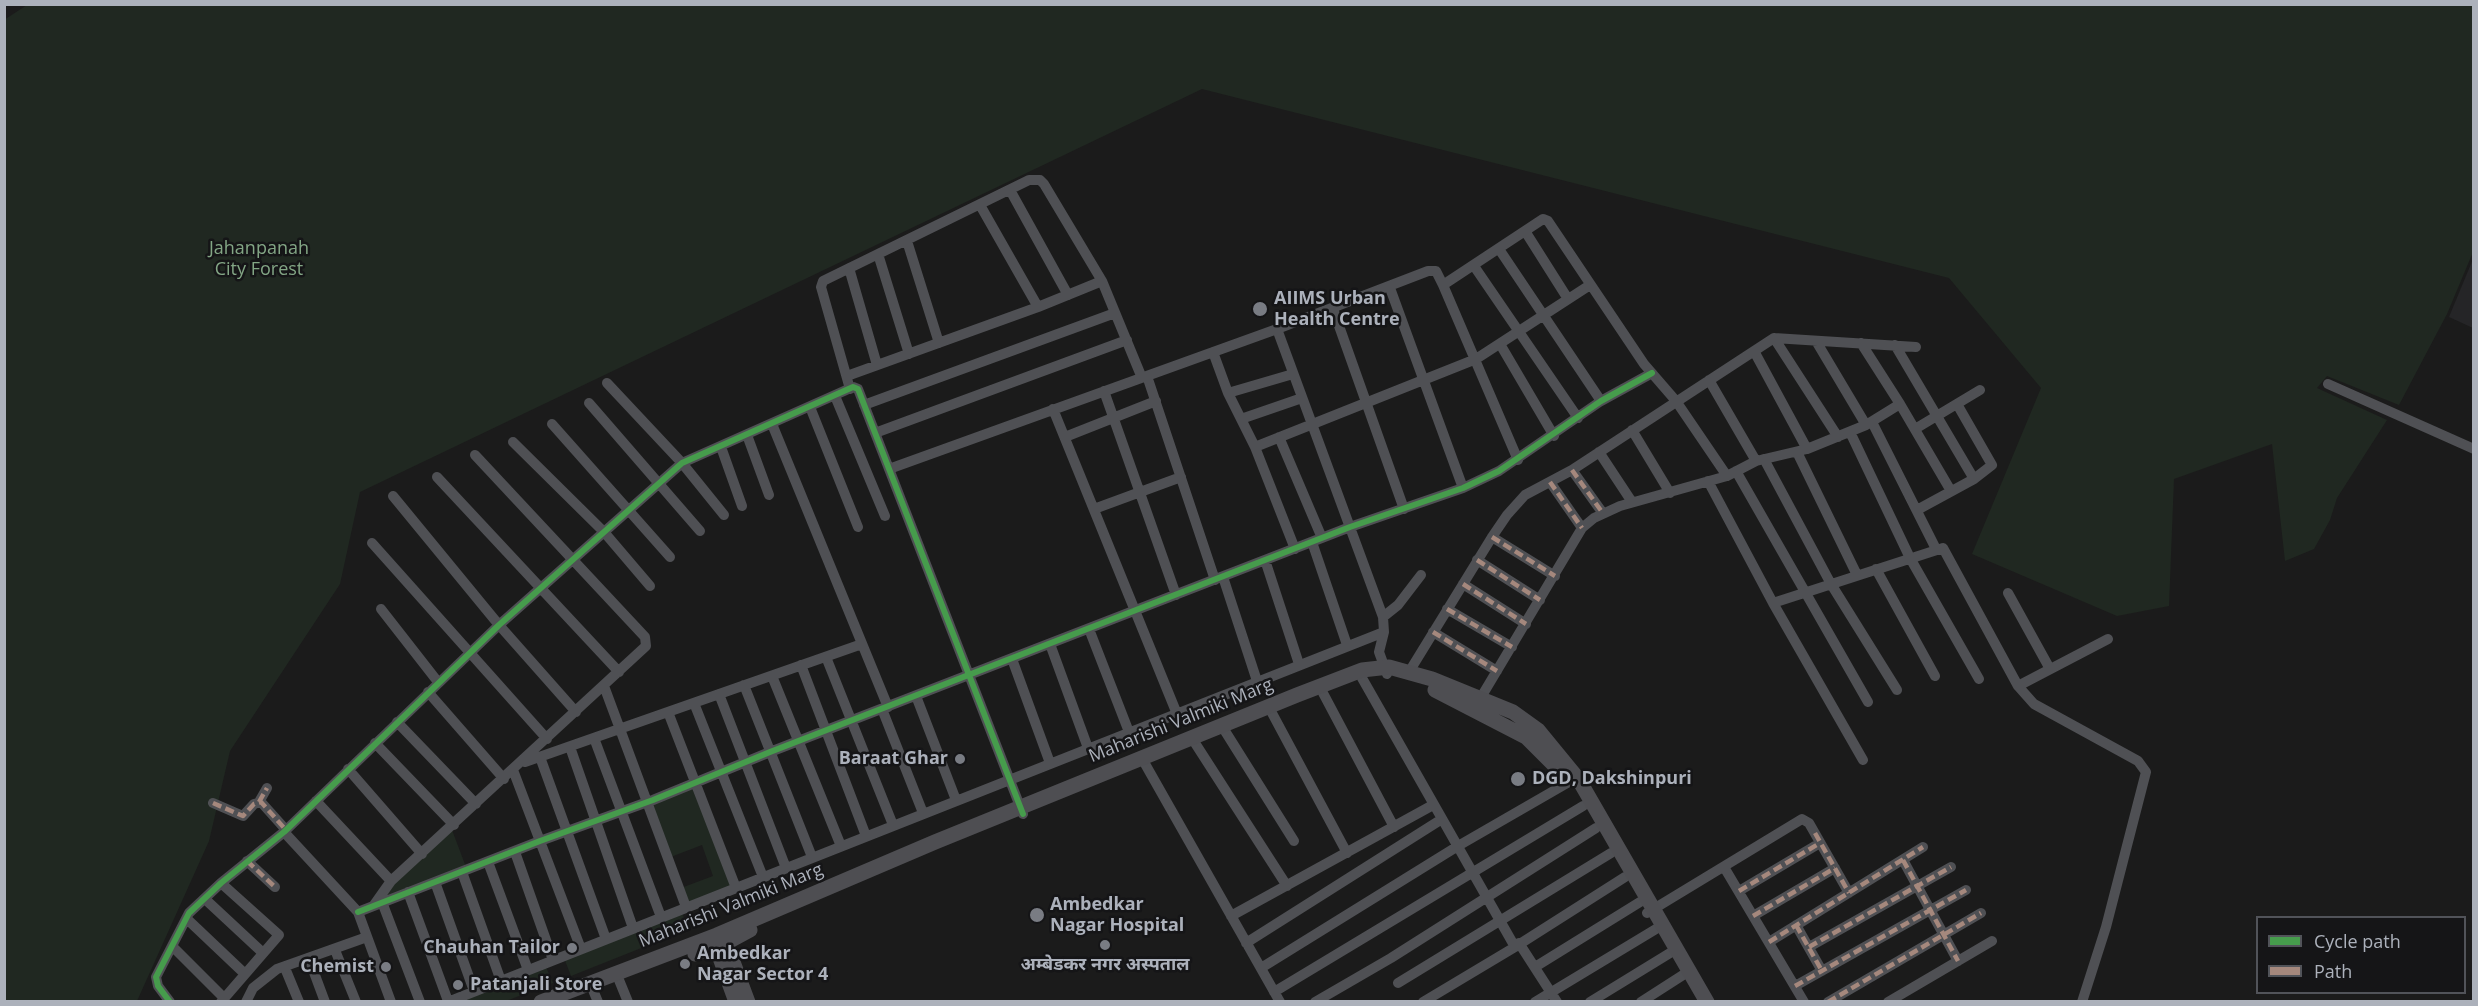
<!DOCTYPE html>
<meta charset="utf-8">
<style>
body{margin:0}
#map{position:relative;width:2478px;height:1006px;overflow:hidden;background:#1b1b1b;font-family:"Open Sans",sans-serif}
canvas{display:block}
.frame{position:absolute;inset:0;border:6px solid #acb1bb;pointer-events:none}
.legend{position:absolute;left:2256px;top:916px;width:210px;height:78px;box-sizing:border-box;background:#151517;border:2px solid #515359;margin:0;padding:8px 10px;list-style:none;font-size:18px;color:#acb1bb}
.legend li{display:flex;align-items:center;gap:12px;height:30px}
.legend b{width:30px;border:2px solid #515359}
</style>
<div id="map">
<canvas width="2478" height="1006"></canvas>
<div class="frame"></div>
<ul class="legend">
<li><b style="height:8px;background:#469c4c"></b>Cycle path</li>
<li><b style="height:8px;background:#a5887d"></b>Path</li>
</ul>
</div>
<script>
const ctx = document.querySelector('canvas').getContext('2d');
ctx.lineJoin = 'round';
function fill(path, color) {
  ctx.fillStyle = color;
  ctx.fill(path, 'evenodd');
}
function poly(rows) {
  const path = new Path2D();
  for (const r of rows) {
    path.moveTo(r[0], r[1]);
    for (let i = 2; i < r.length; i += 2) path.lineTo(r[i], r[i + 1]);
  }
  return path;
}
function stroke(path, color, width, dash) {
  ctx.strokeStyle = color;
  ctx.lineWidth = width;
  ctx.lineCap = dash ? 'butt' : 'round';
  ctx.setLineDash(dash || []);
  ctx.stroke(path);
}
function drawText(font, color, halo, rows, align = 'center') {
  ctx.font = font + ' "Open Sans","Noto Sans Devanagari",sans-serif';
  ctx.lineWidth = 5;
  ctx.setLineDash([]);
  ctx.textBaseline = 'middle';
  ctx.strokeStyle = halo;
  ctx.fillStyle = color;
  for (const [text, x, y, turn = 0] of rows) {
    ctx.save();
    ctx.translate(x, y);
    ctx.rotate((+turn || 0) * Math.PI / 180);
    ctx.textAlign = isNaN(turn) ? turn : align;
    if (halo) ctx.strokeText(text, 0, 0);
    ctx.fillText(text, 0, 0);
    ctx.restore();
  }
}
const built = poly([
 [2473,259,2473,328,2449,317]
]);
const green = poly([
 [27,5,2473,5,2473,252,2447,314,2399,405,2327,376,2317,388,2387,420,2337,498,2330,520,2314,549,2285,561,2272,444,2174,479,2169,606,2117,616,1972,554,2041,388,1949,278,1202,89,360,492,340,584,230,751,209,841,137,1001,5,1002,4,20],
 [694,785,733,886,688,904,681,888,713,876,702,845,668,858,647,804],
 [452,830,466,867,379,900,383,893],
 [681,911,689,929,571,976,564,958],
 [545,965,553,983,506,1001,453,1002]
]);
const street = poly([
 [1010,190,1068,295],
 [980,205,1038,307],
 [1525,231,1568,299],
 [907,241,939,343],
 [1499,249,1601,401],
 [878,254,909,354],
 [1474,266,1578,418],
 [849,268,877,365],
 [1443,285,1518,460],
 [1390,288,1463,488],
 [1333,309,1404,509],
 [1277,329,1383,617,1384,632,1379,652,1387,674],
 [1774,338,1838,437],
 [1816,341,1866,425],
 [1861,343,1900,404,1951,491],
 [1500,344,1554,436],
 [1895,345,1974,479],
 [1754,351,1807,449],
 [1213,352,1228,393,1255,447,1295,549],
 [847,376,1038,307,1102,281,1142,378],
 [1147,376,1215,580],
 [1709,380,1756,461],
 [607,383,682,463,724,515],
 [2328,384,2474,449],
 [850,389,821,287,823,281,1029,180,1040,180,1044,184,1102,281],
 [1104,391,1176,595],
 [1228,393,1293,374],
 [835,396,885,516],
 [589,403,700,531],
 [864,405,1115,313],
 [810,407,858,527],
 [1053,409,1177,714],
 [1241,419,1302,398],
 [1872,422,1936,549],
 [552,424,670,557],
 [772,424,888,707],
 [1915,429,1980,390],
 [1632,430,1670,493],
 [1850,432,1910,558,1979,679],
 [875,433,1127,340],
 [747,435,769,495],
 [1065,437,1156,401],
 [1279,437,1322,538],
 [513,442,604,532,650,586],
 [721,447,742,506],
 [1255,447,1476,359,1590,285],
 [1599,452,1632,502],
 [1797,452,1857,575],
 [1764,459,1831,584,1897,690],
 [889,469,1277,329,1428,271,1436,271,1443,285,1543,219,1548,221,1644,364,1676,401,1727,476],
 [1572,470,1602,512],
 [1736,471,1868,702],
 [437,477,619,672],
 [1708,481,1773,603,1863,760],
 [1550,482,1582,528],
 [393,496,499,625,576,712],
 [1094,509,1181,477],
 [1917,510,1974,479,1992,465,1957,404],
 [1492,537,1555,576],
 [1312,542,1347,645],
 [372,543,547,739],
 [1265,560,1299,664],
 [1477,560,1540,600],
 [1876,569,1935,676],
 [1223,577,1257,681],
 [1463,584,1526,624],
 [2008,593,2050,669],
 [1773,603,1943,548,2018,686,2108,639],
 [381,609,438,682],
 [1447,609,1512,647],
 [1383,617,1398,605,1421,575],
 [1089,629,1129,732],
 [1433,632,1497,671],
 [1050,644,1088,748],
 [826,657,893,825],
 [1012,659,1050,763],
 [801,665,866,836],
 [1409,672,1492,537,1507,515,1525,495,1572,470,1774,338,1916,347],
 [772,676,841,846],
 [1362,678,1515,947,1423,1002],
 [744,685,812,857],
 [604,686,686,907],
 [2018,686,2034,704,2138,761,2146,772,2106,927,2082,1002],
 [428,692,504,779],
 [1323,693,1394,827],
 [719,694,786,868],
 [916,696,956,800],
 [1480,699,1582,528,1594,518,1620,506,1727,476,1756,461,1807,449,1866,425,1900,404],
 [694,703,763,877],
 [882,709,923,813],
 [668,712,736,888],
 [1272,713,1347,853],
 [397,722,476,804],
 [1225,731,1294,841],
 [594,738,661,917],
 [375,743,454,825],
 [1195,743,1287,886],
 [570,747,633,928],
 [540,757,606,939],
 [525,762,862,644],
 [1144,762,1280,1002],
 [348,769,422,854],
 [513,770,581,949],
 [316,801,391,881],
 [259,802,267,788],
 [213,803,243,816,254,804,261,802,286,830],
 [284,832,358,912,391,1002],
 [515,852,553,960],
 [1903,860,1958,961],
 [247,861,275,887],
 [488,862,528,970],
 [1724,867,1804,1002],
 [462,872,501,981],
 [435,882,474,991],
 [1739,891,1820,843],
 [408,892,448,1001],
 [205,899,263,953],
 [382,902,420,1002],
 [374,905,391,881,646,646,645,637,475,455],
 [358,912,540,841,653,800,770,752,1350,527,1463,488,1499,471,1601,401,1652,373],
 [1647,913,1802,819,1809,823,1849,893],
 [1231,916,1433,805],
 [1753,916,1835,868],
 [187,919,245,974],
 [1796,925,1822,971],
 [1769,942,1923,847],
 [1246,943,1442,819],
 [1519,943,1557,1002],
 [172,946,224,998],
 [1515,947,1625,877],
 [1809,947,1951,867],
 [335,950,356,1002],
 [309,959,325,1002],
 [1535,967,1640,902],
 [285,968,299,1002],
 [1261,968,1458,846,1569,782],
 [619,980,628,1002],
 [1398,983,1611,853],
 [1795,986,1966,890],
 [593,990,598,1002],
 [1274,992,1583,806],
 [170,1002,158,986,156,977,189,913,221,883,284,832,499,625,682,463,853,387,858,389,1023,814],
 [221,1002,279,935,221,883],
 [246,1002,253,988,277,969,367,937],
 [448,1002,1384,632],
 [1315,1002,1391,958,1596,828],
 [1535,1002,1656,929],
 [1590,1002,1670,953],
 [1641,1002,1683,975],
 [1828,1002,1981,913],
 [1888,1002,1992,941]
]);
const secondary = poly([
 [1435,690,1526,737,1555,766],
 [719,937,726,943,748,1002],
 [717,938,716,947,736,1002],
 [695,954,726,943,750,930],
 [541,1002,717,935,935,842,1297,695,1362,670,1389,667,1432,679,1513,712,1538,730,1579,780,1707,1002]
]);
const quiet = poly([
 [1572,470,1602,512],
 [1550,482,1582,528],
 [1492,537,1555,576],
 [1477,560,1540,600],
 [1463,584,1526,624],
 [1447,609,1512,647],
 [1433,632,1497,671],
 [259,802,267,788],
 [213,803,243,816,254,804,261,802,286,830],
 [1815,833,1849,893],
 [1903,860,1958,961],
 [247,861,275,887],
 [1739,891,1820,843],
 [1753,916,1835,868],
 [1796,925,1822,971],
 [1769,942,1923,847],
 [1809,947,1951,867],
 [1795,986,1966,890],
 [1828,1002,1981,913]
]);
const cycleway = poly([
 [358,912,540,841,653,800,770,752,1350,527,1463,488,1499,471,1601,401,1652,373],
 [170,1002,158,986,156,977,189,913,221,883,284,832,499,625,682,463,853,387,858,389,1023,814]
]);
const markers = [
 [1260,309,8,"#797c83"],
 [960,759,6,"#797c83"],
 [1518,779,8,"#797c83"],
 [1037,915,8,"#797c83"],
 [1105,945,6,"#797c83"],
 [572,948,6,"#797c83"],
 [685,964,6,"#797c83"],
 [386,967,6,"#797c83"],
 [458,985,6,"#797c83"]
];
const parkNames = [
 ["Jahanpanah",259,249],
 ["City Forest",259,270]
];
const poiNames = [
 ["AIIMS Urban",1274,299],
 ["Health Centre",1274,320],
 ["Baraat Ghar",948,759,"right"],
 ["DGD, Dakshinpuri",1532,779],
 ["Ambedkar",1050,905],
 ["Nagar Hospital",1050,926],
 ["Chauhan Tailor",560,948,"right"],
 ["Ambedkar",697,954],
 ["Nagar Sector 4",697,975],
 ["अम्बेडकर नगर अस्पताल",1105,965,"center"],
 ["Chemist",374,967,"right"],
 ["Patanjali Store",470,985]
];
const streetNames = [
 ["Maharishi Valmiki Marg",1181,721,-22],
 ["Maharishi Valmiki Marg",731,906,-22]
];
fill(built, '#252527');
fill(green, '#202821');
stroke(street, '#4f5054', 10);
stroke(secondary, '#4e4e52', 15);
stroke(quiet, '#a5887d', 4.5, [9, 4.5]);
stroke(cycleway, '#469c4c', 6);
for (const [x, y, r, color] of markers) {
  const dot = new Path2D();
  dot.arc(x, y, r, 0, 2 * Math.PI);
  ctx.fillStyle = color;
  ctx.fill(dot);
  stroke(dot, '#151517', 2);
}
drawText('18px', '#83a685', '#151517', parkNames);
drawText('bold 18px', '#acb1bb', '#151517', poiNames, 'left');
drawText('18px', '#acb1bb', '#151517', streetNames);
</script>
